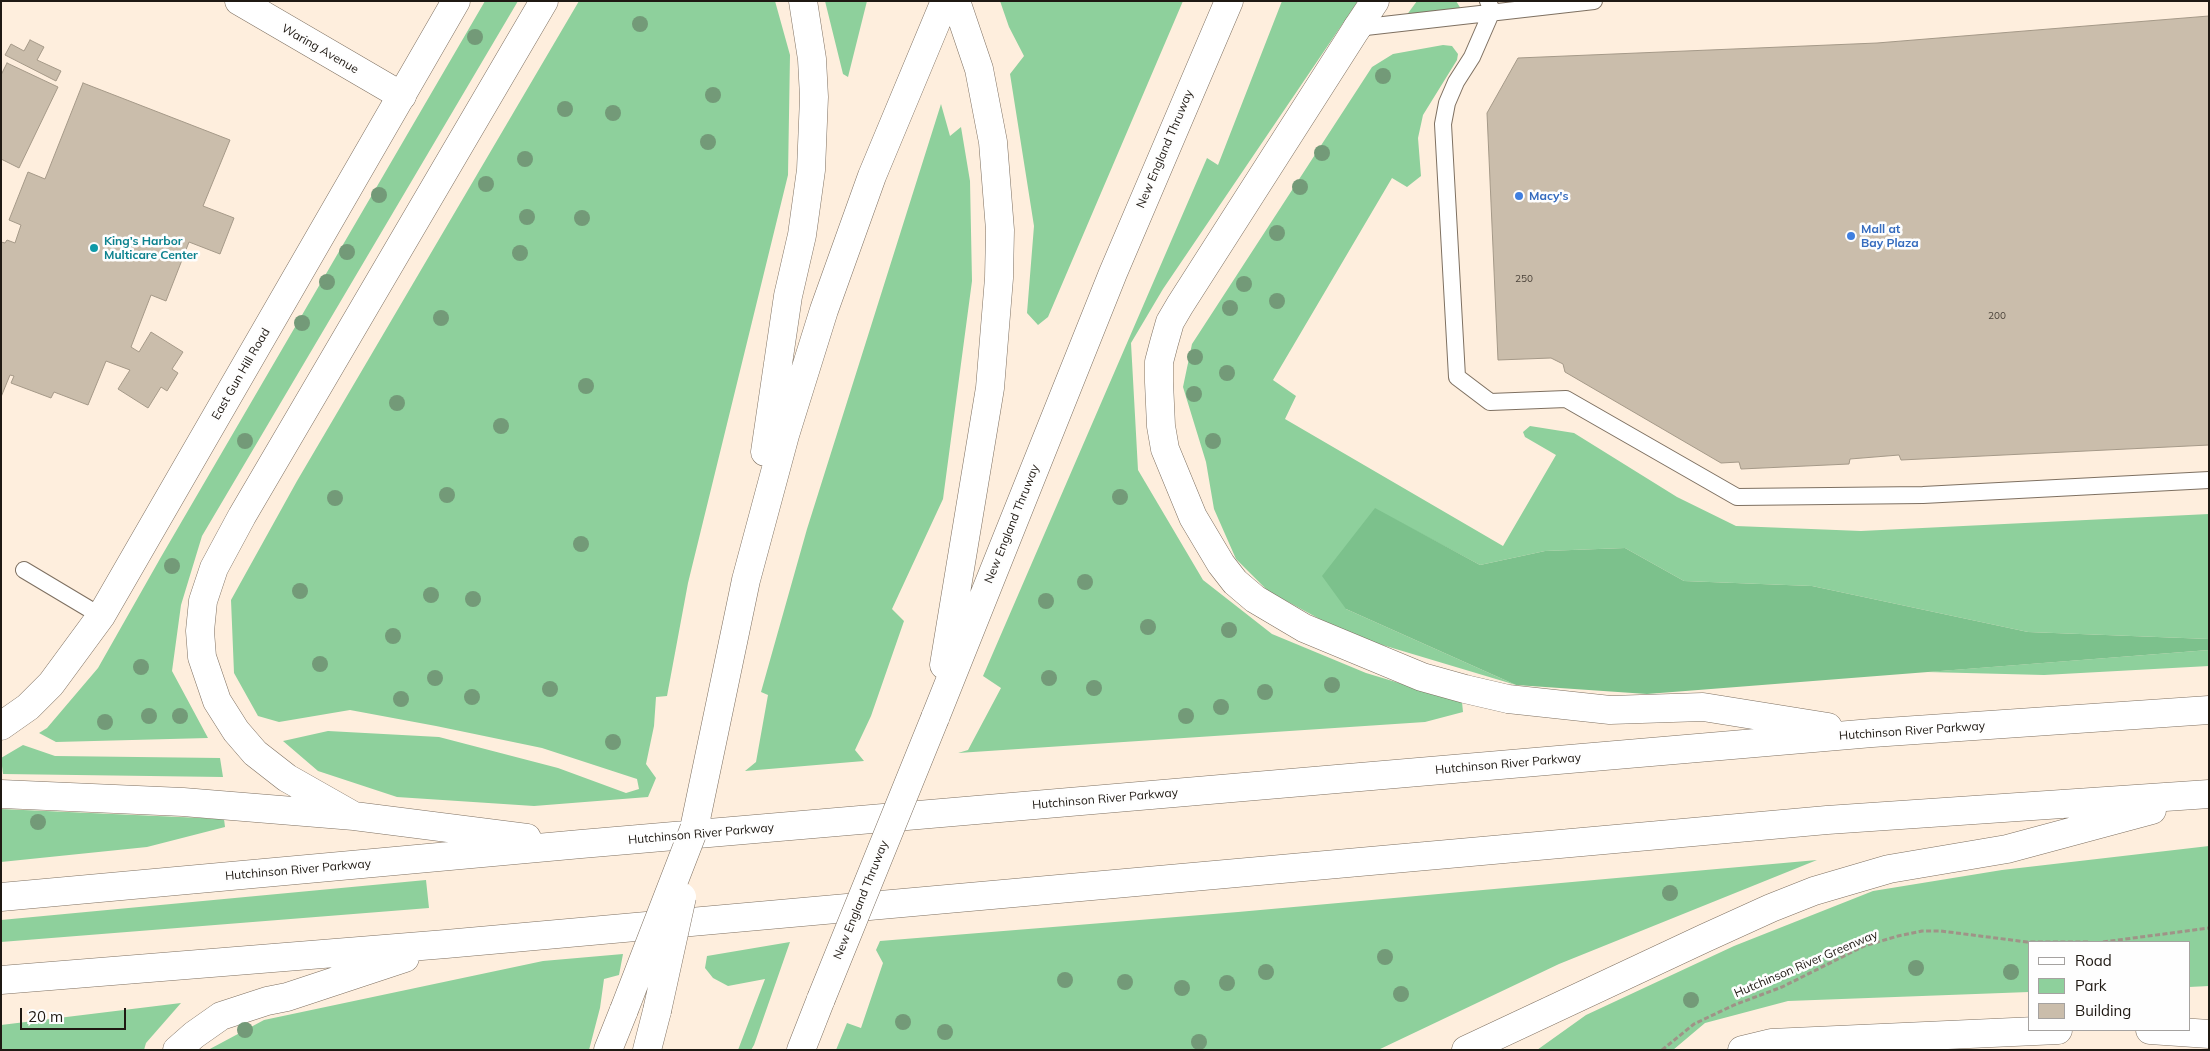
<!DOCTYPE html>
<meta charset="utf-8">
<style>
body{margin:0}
#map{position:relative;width:2210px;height:1051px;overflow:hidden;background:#feeedd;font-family:Mulish,sans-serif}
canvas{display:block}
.frame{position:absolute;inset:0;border:2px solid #1f1913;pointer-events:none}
.legend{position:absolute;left:2028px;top:941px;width:162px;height:90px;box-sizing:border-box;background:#fefefe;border:1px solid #a5a2a0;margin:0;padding:6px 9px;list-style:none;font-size:15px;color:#1f1913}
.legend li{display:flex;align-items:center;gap:10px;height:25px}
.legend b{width:25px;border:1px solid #a5a2a0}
.scale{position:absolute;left:20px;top:1008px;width:106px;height:22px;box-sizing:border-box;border:2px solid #1f1913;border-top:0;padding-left:6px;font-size:15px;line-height:18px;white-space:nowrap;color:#1f1913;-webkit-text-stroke:4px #fefefe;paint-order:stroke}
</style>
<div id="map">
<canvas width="2210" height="1051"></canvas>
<div class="frame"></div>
<ul class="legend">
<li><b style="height:6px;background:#fff"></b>Road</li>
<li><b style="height:14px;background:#8ed09c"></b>Park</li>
<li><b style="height:14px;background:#cabdab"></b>Building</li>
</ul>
<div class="scale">20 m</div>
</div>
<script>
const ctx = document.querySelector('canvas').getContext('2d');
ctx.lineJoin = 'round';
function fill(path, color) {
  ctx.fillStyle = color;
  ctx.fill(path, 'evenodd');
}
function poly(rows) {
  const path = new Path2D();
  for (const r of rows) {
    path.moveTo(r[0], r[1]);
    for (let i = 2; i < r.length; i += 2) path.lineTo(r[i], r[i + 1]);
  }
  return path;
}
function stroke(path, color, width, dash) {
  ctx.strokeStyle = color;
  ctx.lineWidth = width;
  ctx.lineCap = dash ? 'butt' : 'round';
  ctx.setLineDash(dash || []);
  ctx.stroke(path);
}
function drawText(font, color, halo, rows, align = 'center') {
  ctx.font = font + ' Mulish,sans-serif';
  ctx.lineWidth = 5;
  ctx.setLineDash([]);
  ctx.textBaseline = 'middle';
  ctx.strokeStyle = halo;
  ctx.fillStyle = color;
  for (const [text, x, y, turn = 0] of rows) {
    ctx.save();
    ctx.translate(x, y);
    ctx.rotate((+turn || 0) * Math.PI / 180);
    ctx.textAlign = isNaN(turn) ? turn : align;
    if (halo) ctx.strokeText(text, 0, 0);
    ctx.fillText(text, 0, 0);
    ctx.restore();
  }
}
const green = poly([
 [485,1,518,1,202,536,181,605,172,671,208,738,56,742,39,733,47,728,98,668,161,557],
 [579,1,775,1,790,55,788,175,688,583,667,696,656,697,654,726,646,764,656,778,648,797,534,806,397,797,318,771,283,741,328,731,439,737,558,768,626,793,639,789,637,779,542,748,436,726,350,710,279,722,258,716,234,673,231,600,297,481],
 [825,1,867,1,848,77,843,74],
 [1000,1,1183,1,1048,317,1038,325,1027,313,1034,226,1010,74,1024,56,1009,27],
 [1282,1,1358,1,1163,289,1131,343,1138,470,1203,580,1272,634,1366,673,1462,702,1463,712,1425,722,958,753,968,750,1001,688,983,676,1207,158,1218,165],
 [1417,1,1456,1,1461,9,1406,16],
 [1443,45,1452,46,1458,54,1457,60,1423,115,1418,138,1421,176,1407,187,1392,178,1273,380,1296,396,1285,419,1503,546,1556,455,1525,437,1523,432,1530,426,1574,433,1677,497,1736,526,1861,531,2209,514,2209,639,2028,632,1812,586,1684,581,1625,548,1545,551,1480,565,1375,509,1346,609,1516,685,1349,635,1268,591,1236,559,1214,509,1206,462,1183,387,1192,344,1372,67,1393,54],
 [941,104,950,136,961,127,970,181,972,281,943,499,892,609,904,621,871,716,855,750,864,761,745,771,756,762,768,695,761,692,807,529],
 [2209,650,2209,666,2044,675,1927,672],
 [23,745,55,756,220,758,223,777,3,774,1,758],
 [1,809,224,819,225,827,147,847,1,862],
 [2209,846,2209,986,2189,987,2189,942,2029,942,2029,992,1788,1001,1705,1023,1673,1050,1537,1050,1586,1015,1734,946,1873,891,2002,870],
 [1817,860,1559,964,1378,1050,836,1050,847,1023,861,1028,883,963,876,950,880,941,1238,912],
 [426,880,429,908,1,942,1,920],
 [790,942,754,1045,751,1050,738,1050,765,979,728,986,713,978,705,968,707,956],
 [623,954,619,975,604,979,600,1008,589,1050,208,1050,264,1020,543,961],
 [181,1003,146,1043,144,1050,1,1050,1,1025]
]);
const forest = poly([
 [1375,508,1480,565,1545,551,1625,548,1684,581,1812,586,2028,632,2209,639,2209,650,1647,694,1516,685,1346,609,1322,576]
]);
const building = poly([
 [2209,16,2209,445,1901,460,1899,455,1850,459,1849,464,1741,469,1739,462,1721,463,1565,372,1563,364,1551,358,1498,360,1487,113,1518,58,1877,43,2209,16],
 [30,40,44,47,37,60,61,71,56,81,5,55,11,44,24,51,30,40],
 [7,63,58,87,19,168,1,159,1,75,7,63],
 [83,83,230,140,203,206,234,218,220,254,189,242,166,301,151,295,131,347,139,352,151,332,183,352,172,369,178,373,167,391,161,387,148,408,118,389,130,370,106,361,88,405,54,392,51,398,11,383,14,376,10,375,1,397,1,242,5,243,7,240,15,243,21,225,9,220,28,172,45,179,83,83]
]);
const path = poly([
 [2103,942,2209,928],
 [1662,1050,1694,1024,1734,1005,1782,987,1864,946,1898,936,1922,931,1941,931,2027,942,2089,942]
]);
const lane = poly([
 [1488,1,1492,11,1472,57,1456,82,1447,103,1443,124,1457,377,1490,402,1566,399,1737,497,1923,495,2209,480],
 [1357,28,1594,1],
 [24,570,101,616]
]);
const street = poly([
 [239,1,402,96]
]);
const secondary = poly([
 [1357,28,1375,1],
 [2150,1030,2209,1034],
 [1742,1050,1771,1043,2058,1030]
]);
const primary = poly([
 [1,726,28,707,51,684,101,616,456,1]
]);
const highway = poly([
 [1357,28,1180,305,1170,322,1164,343,1159,362,1159,382,1161,426,1165,449,1193,517,1221,564,1235,582,1255,599,1304,628,1422,677,1465,689,1508,699,1610,710,1703,707,1828,727],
 [765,452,788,296,802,235,811,170,814,97,812,59,803,1],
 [944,665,990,388,999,278,1000,230,993,142,979,69,956,1],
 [935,718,1113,273,1229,1],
 [1,794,183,802,354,816,527,838],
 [354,816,287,778,255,753,236,731,217,701,202,657,200,631,203,601,214,568,242,516,544,1],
 [694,829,746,580,785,435,824,310,872,176,945,1],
 [1,897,581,844,1872,733,2209,710],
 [1,980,446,944,1827,820,2209,794],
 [177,1050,194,1035,221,1016,267,1001,287,997,405,958],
 [608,1050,624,1010],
 [647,1050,657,1011],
 [801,1050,821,999],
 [1466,1050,1705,938,1771,908,1814,891,1889,869,2007,849,2152,810]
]);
const highwayBridge = poly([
 [821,999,935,718],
 [624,1010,694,829],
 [657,1011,682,897]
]);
const trees = [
 [640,24],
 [475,37],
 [1383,76],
 [713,95],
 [565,109],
 [613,113],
 [708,142],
 [1322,153],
 [525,159],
 [486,184],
 [1300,187],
 [379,195],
 [527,217],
 [582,218],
 [1277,233],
 [347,252],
 [520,253],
 [327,282],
 [1244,284],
 [1277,301],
 [1230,308],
 [441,318],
 [302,323],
 [1195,357],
 [1227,373],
 [586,386],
 [1194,394],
 [397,403],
 [501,426],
 [245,441],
 [1213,441],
 [447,495],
 [1120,497],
 [335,498],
 [581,544],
 [172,566],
 [1085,582],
 [300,591],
 [431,595],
 [473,599],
 [1046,601],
 [1148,627],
 [1229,630],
 [393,636],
 [320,664],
 [141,667],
 [435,678],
 [1049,678],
 [1332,685],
 [1094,688],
 [550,689],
 [1265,692],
 [472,697],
 [401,699],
 [1221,707],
 [149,716],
 [180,716],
 [1186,716],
 [105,722],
 [613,742],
 [38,822],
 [1670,893],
 [1385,957],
 [1916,968],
 [1266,972],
 [2011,972],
 [1065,980],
 [1125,982],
 [1227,983],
 [1182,988],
 [1401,994],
 [1691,1000],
 [903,1022],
 [245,1030],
 [945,1032],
 [1199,1042]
];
const markers = [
 [1519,196,5,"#3f7fe0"],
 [1851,236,5,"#3f7fe0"],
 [94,248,5,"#0f9aa8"]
];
const numberNames = [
 ["250",1524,279],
 ["200",1997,316]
];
const streetNames = [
 ["Waring Avenue",320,49,30],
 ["New England Thruway",1165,149,-67],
 ["East Gun Hill Road",241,374,-60],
 ["New England Thruway",1012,524,-68],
 ["Hutchinson River Parkway",1912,731,-4],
 ["Hutchinson River Parkway",1508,764,-5],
 ["Hutchinson River Parkway",1105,799,-5],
 ["Hutchinson River Parkway",701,834,-5],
 ["Hutchinson River Parkway",298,870,-5],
 ["New England Thruway",861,900,-68],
 ["Hutchinson River Greenway",1806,964,-23]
];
const shopNames = [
 ["Macy's",1529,196],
 ["Mall at",1861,229],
 ["Bay Plaza",1861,243]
];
const cultureNames = [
 ["King’s Harbor",104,241],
 ["Multicare Center",104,255]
];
fill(green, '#8ed09c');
fill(forest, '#7cc18c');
fill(building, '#cabdab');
stroke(building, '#a59988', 1);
stroke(lane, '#7e7061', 18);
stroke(street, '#7e7061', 29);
stroke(secondary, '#7e7061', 29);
stroke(primary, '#7e7061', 29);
stroke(highway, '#7e7061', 29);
stroke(path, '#9f9387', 3, [5, 2.5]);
stroke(lane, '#fff', 16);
stroke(street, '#fff', 28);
stroke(secondary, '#fff', 28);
stroke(primary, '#fff', 28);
stroke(highway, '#fff', 28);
stroke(highwayBridge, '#7e7061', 29, []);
stroke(highwayBridge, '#fff', 28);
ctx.fillStyle = '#739a78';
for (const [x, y] of trees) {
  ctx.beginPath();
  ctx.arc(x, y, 8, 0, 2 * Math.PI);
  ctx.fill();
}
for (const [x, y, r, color] of markers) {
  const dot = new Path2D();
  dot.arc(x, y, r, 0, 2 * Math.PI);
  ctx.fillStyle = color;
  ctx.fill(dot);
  stroke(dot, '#fefefe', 2);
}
drawText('10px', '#4a4239', null, numberNames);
drawText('12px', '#1f1913', '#fefefe', streetNames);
drawText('bold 12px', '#366cbe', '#fefefe', shopNames, 'left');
drawText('bold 12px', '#0d838f', '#fefefe', cultureNames, 'left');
</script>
